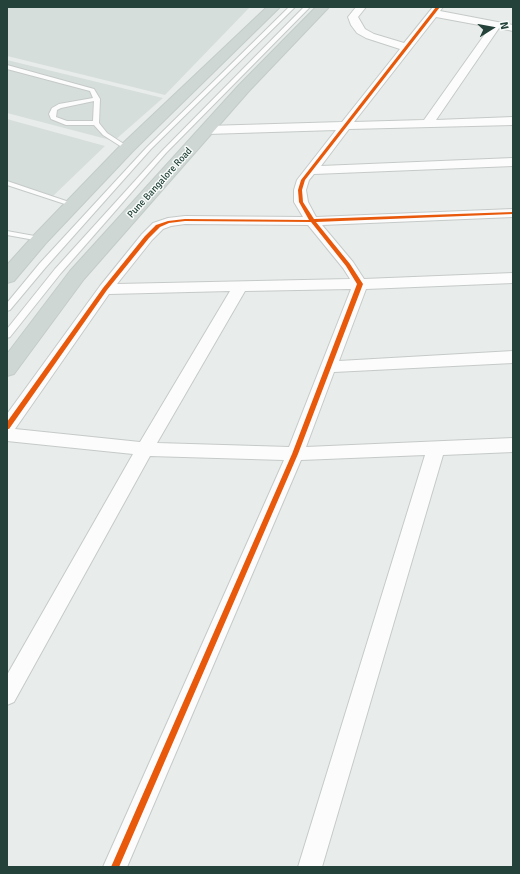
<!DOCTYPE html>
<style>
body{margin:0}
#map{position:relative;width:520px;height:874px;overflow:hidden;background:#e8edeb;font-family:Signika,sans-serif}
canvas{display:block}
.frame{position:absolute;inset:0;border:8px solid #24423a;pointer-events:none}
.north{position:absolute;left:472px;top:8px;width:40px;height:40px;-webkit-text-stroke:3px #f7fbf9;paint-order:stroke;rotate:79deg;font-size:11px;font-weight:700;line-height:16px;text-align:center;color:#24423a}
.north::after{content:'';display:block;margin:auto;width:14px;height:18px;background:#24423a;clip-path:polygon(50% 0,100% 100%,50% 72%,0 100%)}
</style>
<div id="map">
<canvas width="520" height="874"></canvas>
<div class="frame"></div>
<div class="north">N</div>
</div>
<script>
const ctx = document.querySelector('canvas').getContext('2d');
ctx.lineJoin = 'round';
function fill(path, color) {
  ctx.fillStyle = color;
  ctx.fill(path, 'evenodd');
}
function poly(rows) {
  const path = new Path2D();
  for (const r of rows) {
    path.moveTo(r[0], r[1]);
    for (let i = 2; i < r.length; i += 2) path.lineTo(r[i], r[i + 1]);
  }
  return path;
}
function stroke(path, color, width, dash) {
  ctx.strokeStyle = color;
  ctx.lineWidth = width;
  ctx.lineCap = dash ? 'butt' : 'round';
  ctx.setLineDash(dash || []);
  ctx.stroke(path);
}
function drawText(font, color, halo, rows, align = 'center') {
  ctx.font = font + ' Signika,sans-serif';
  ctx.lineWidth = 3;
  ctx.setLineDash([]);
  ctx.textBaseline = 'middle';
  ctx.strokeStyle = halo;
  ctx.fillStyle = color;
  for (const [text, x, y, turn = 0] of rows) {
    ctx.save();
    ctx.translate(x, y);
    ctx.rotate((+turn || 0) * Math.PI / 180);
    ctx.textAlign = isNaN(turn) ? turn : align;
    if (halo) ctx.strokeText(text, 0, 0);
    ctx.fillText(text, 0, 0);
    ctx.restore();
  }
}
const built = poly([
 [7,7,250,7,165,95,7,56],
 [7,60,163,98,114,141,7,113],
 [7,119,105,146,52,197,7,184]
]);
const service = poly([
 [289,7,295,7,151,149,46,267,10,310,7,311,7,303,40,263,147,147,289,7],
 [304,7,310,7,166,153,61,273,10,337,7,338,7,329,55,269,162,151,304,7],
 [7,65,94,89,100,99,99,123,107,133,130,148,125,149,103,135,94,125,66,125,51,119,49,114,52,108,59,104,93,98,90,91,7,69,7,65],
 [94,101,93,121,67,121,56,117,57,110,61,108,94,101],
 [7,181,75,204,76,205,73,207,71,206,7,185,7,181],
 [7,231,40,237,44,239,40,241,7,235,7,231]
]);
const minor = poly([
 [356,7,366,7,358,17,365,29,374,34,404,43,433,7,443,7,440,11,513,25,513,31,499,28,436,120,513,117,513,125,349,129,321,166,513,158,513,166,314,174,309,180,306,190,308,202,316,217,513,209,513,217,322,225,353,262,364,279,513,273,513,283,366,289,339,361,513,351,513,363,334,372,306,447,513,438,513,452,443,455,322,867,298,867,425,455,301,460,127,867,103,867,284,460,150,456,14,702,7,705,7,675,133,454,7,441,7,414,100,286,142,234,153,223,168,218,185,216,303,217,294,202,294,190,297,180,336,130,207,134,203,133,201,130,203,127,207,126,342,122,400,49,366,38,357,33,351,25,348,17,356,7],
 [436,17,490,27,424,120,354,122,436,17],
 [185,224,308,225,343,268,350,279,117,284,152,240,163,229,171,226,185,224],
 [351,289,289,447,157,443,245,291,351,289],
 [230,291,140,442,15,429,109,294,230,291]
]);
const primary = poly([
 [267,7,280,7,133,151,46,243,14,281,7,283,7,265,34,235,121,145,267,7],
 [316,7,329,7,249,91,84,279,14,374,7,376,7,354,70,271,239,85,316,7]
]);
const cycleway = poly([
 [436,7,440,7,305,180,302,190,303,202,314,219,513,212,513,214,316,222,350,264,363,284,298,454,119,867,111,867,292,454,357,284,346,266,311,222,185,221,169,223,160,227,149,238,107,290,9,429,7,429,7,422,103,288,145,236,156,225,168,221,185,219,309,220,299,202,298,190,301,180,436,7]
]);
const farStreetnames = [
 ["Pune Bangalore Road",160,183,-48]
];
fill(built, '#d6dedb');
stroke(service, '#c5cac8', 2);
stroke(minor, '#c5cac8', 2);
stroke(primary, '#c3ccc9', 2);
fill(service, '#fcfcfc');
fill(minor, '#fcfcfc');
fill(primary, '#cfd7d5');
fill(cycleway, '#e8590c');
drawText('10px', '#24423a', '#f7fbf9', farStreetnames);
</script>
